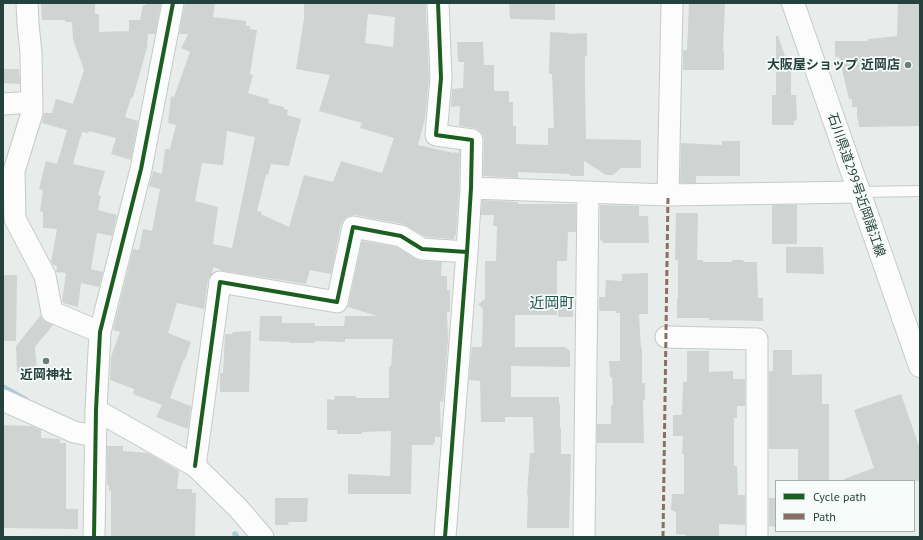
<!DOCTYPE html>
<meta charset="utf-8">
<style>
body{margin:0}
#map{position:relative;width:923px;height:540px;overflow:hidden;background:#e8edeb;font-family:"PT Sans",sans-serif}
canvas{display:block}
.frame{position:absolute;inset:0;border:4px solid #24423d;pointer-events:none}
.legend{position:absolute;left:775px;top:480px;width:140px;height:52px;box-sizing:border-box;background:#f7fbf9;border:1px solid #a3b1ae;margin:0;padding:5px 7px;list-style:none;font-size:12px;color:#24423d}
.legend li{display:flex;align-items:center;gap:8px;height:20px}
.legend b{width:20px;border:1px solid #a3b1ae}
</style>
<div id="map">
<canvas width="923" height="540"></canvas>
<div class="frame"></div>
<ul class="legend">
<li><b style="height:5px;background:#1b5e20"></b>Cycle path</li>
<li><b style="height:5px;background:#8d6e63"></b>Path</li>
</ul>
</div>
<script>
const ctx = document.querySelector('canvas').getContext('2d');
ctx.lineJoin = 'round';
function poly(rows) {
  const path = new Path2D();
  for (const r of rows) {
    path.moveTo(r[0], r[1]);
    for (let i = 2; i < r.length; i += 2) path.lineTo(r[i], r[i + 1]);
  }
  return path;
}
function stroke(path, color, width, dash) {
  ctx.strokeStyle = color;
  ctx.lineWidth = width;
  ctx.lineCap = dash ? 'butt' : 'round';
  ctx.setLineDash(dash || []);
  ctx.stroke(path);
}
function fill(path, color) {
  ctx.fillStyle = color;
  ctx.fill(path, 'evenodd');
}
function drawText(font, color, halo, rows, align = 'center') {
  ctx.font = font + ' "PT Sans","Noto Sans JP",sans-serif';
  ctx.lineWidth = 3.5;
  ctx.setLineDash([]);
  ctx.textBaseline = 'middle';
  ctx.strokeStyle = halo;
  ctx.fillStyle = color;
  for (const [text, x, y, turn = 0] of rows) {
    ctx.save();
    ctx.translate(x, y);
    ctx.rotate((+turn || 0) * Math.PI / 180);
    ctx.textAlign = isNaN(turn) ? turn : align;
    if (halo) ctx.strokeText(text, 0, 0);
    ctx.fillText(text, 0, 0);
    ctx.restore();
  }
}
const stream = poly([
 [3,387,26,400],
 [235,534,237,537]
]);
const building = poly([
 [41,3,95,3,95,14,99,14,99,32,129,31,129,20,140,20,143,5,146,5,147,3,161,3,155,34,148,34,147,48,133,97,131,98,125,117,138,121,131,160,111,154,116,138,89,131,88,133,82,132,73,164,105,171,98,195,101,196,98,210,117,215,112,236,97,233,91,269,103,272,99,287,81,283,78,307,63,303,62,301,66,273,56,272,57,266,53,265,51,262,57,229,43,228,43,212,40,211,43,190,39,189,46,161,57,164,67,130,42,123,44,113,52,113,56,99,73,104,84,70,73,39,72,22,65,22,65,20,42,20],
 [185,3,215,3,213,17,246,21,246,26,250,26,250,29,257,30,250,74,253,75,248,93,269,99,268,103,284,107,284,109,288,110,287,115,301,119,289,166,271,164,268,175,266,175,257,211,262,212,261,214,289,227,304,175,333,182,341,161,382,173,394,138,360,128,362,123,319,111,330,75,296,69,304,19,304,3,426,3,426,12,429,78,425,119,418,145,454,153,454,152,458,153,459,150,460,150,459,188,456,235,455,235,454,239,426,237,403,224,355,215,349,216,344,219,341,224,331,274,310,270,306,284,224,271,213,267,212,274,208,280,204,309,177,303,168,333,191,342,185,360,184,359,170,398,191,406,188,429,156,417,162,405,133,394,134,389,110,380,111,357,120,332,113,330,133,249,139,250,143,229,152,231,160,189,149,186,153,171,162,174,165,149,170,149,176,125,168,123,171,96,174,97,190,52,181,48,188,34,179,34],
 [368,14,395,17,393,47,365,43],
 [227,131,255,137,232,248,213,244,218,207,195,201,202,163,223,165],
 [509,3,555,3,555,20,510,19],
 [689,3,725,3,723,51,724,51,724,70,683,70,683,50,687,50],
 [898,3,920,3,920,126,859,127,858,119,857,119,857,107,852,107,852,99,849,99,839,57,835,57,835,41,867,41,869,39,897,36],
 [550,32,568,33,568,34,587,33,587,56,585,56,585,88,586,139,641,140,641,168,621,168,613,175,606,175,584,161,584,176,570,176,570,174,518,172,518,178,483,176,484,140,483,135,479,130,474,128,459,126,460,106,451,107,452,89,463,88,464,62,458,62,457,42,483,42,484,65,494,65,494,91,509,91,509,102,513,102,513,126,516,126,516,144,548,145,548,128,554,128,552,74,549,74],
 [776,36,778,36,791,73,791,95,796,95,797,120,794,121,794,125,772,125,772,95,776,95],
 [3,69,19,69,20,84,3,83],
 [722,141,740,141,740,176,696,176,696,183,680,183,681,143,722,145],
 [482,200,518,202,518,204,576,204,576,232,568,232,567,261,557,261,557,315,515,315,515,347,565,347,570,351,570,367,511,366,511,397,559,397,559,403,560,404,560,428,561,428,561,454,571,454,569,528,527,528,528,496,527,494,530,453,534,453,533,417,505,417,505,422,481,422,480,381,469,380,472,347,482,347,483,309,478,304,485,299,485,261,496,261,497,226,493,226,494,215,481,215],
 [600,205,639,206,639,216,648,216,649,243,603,243,603,241,600,240],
 [772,205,797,205,797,244,772,244],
 [676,213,698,213,697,260,703,260,703,262,732,262,732,260,743,260,744,262,757,262,758,298,763,298,763,321,709,320,709,318,677,318,677,298,678,298,678,260,675,260],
 [362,241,397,247,416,259,421,261,442,262,441,276,447,276,447,290,450,290,450,312,447,312,448,340,443,402,440,401,441,437,435,437,435,443,433,443,433,445,412,445,411,494,348,494,348,474,390,476,391,431,362,432,362,434,337,434,337,430,327,430,327,399,334,400,335,396,356,396,356,398,389,398,389,367,391,366,393,339,345,339,345,342,315,341,315,343,290,343,290,342,259,341,260,316,282,316,282,323,315,323,315,326,344,326,345,316,377,316,348,307],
 [786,247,823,247,824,274,786,273],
 [648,273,648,314,639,314,641,348,642,348,642,383,645,383,645,400,643,400,644,443,597,443,597,424,611,424,611,405,613,405,612,377,610,377,609,361,620,361,620,313,616,313,616,311,599,311,599,297,605,297,606,280,622,281,622,274],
 [3,275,17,275,16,341,3,341],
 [558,302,573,302,573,317,558,317],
 [41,315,43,320,53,325,35,347,37,373,23,373,23,372,17,372,16,346],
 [251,331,249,392,220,392,220,373,223,373,225,334,232,334,233,332],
 [773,350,792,350,792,375,822,374,822,404,829,404,829,481,798,481,798,449,769,449,769,371,773,371],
 [687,351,709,351,709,372,733,371,733,379,745,379,745,406,737,406,737,418,734,418,734,466,737,466,738,495,745,495,745,525,719,524,719,537,686,537,686,535,676,534,676,512,671,510,672,494,684,494,684,454,682,454,683,436,673,436,673,415,682,415,683,382,687,382],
 [901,394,920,449,920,481,844,481,844,479,874,468,854,410],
 [3,425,31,426,41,430,41,438,60,439,60,443,66,443,66,509,78,509,78,529,3,528],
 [107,446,123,446,123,451,148,453,179,471,177,489,192,489,192,493,196,493,195,537,111,537,111,491,109,491,109,485,107,485],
 [275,498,308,498,307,522,289,522,288,525,275,525],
 [769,498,776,498,776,527,769,526]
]);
const service = poly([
 [859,192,920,191]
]);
const minor = poly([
 [27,3,28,24,31,53,32,113,14,171,15,219,45,276,52,312,100,332],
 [438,3,441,78,436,135,472,140,471,188,467,252,445,537],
 [3,104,32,102],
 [471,188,668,195,859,192],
 [668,195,672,3],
 [666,337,757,339,757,537],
 [3,400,74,432,95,436],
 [96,410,195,466,238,508,263,537],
 [195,466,220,282,337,302,353,227,401,236,422,249,467,252],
 [94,537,96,410,100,332,141,169,173,3],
 [584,537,588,192]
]);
const secondary = poly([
 [793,3,920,366]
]);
const quiet = poly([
 [663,537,668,195]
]);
const cycleway = poly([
 [438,3,441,78,436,135,472,140,471,188,467,252,445,537],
 [195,466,220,282,337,302,353,227,401,236,422,249,467,252],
 [94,537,96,410,100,332,141,169,173,3]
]);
const markers = [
 [908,65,4,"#697e7a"],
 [46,361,4,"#697e7a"]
];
const poiNames = [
 ["大阪屋ショップ 近岡店",900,65],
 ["近岡神社",46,375,"center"]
];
const streetNames = [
 ["石川県道299号近岡諸江線",856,185,71]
];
const quarterNames = [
 ["近岡町",552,304]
];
stroke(stream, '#a8cedb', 5.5);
fill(building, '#cfd4d2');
stroke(service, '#c5cac8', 12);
stroke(minor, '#c5cac8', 23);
stroke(secondary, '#c3cbc8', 24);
stroke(service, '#fcfcfc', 10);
stroke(minor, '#fcfcfc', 21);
stroke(secondary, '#fcfcfc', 22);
stroke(quiet, '#8d6e63', 3, [6, 3]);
stroke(cycleway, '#1b5e20', 4);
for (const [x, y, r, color] of markers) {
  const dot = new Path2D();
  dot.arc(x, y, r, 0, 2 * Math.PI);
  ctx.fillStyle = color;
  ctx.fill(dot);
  stroke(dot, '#f7fbf9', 1.5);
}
drawText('bold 13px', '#24423d', '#f7fbf9', poiNames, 'right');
drawText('13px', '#24423d', '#f7fbf9', streetNames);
drawText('15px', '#1f554e', '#f7fbf9', quarterNames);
</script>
